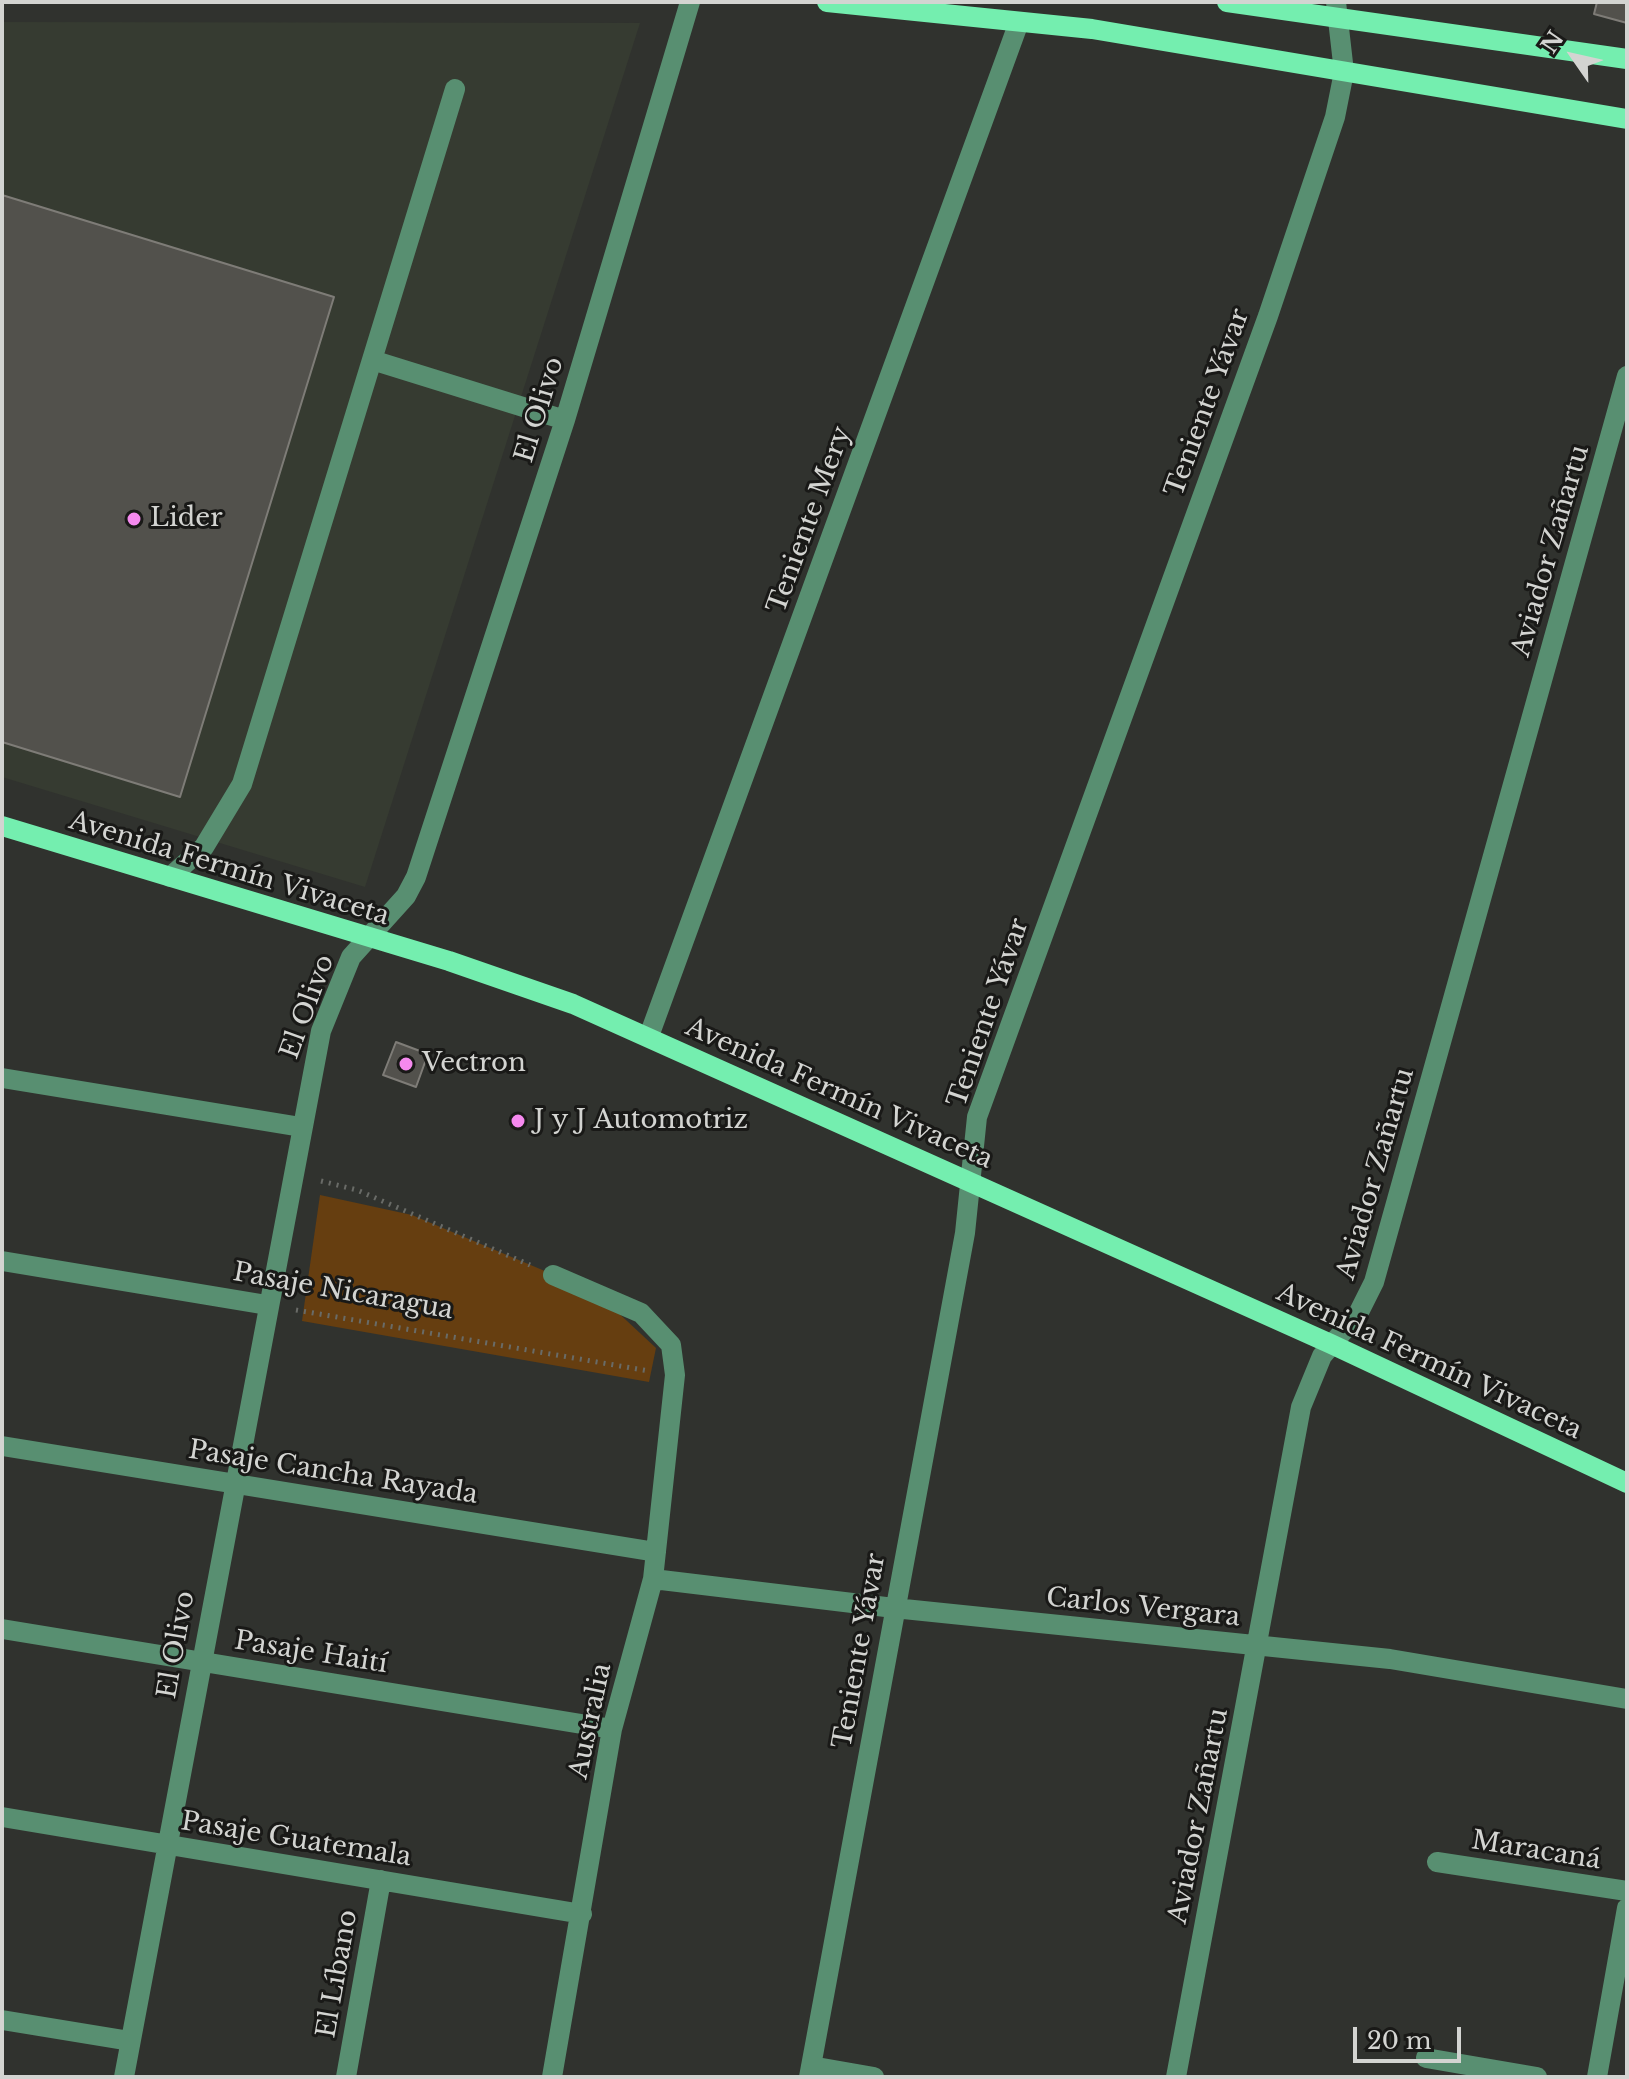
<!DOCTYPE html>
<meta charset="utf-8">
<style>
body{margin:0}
#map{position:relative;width:1629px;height:2079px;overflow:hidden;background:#30322e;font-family:"Libre Baskerville",serif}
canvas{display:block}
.frame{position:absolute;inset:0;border:4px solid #d3d4d1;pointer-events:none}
.north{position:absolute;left:1533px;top:16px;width:80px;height:80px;-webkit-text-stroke:6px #191917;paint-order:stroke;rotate:304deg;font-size:22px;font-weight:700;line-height:32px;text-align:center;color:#d3d4d1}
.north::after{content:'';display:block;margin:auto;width:28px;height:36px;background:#d3d4d1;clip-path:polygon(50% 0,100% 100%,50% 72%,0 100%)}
.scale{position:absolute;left:1353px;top:2027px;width:108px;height:36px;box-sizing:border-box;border:4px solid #d3d4d1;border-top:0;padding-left:10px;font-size:24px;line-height:28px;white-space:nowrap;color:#d3d4d1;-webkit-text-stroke:6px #191917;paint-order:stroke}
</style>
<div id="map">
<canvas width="1629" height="2079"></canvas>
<div class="frame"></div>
<div class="north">N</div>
<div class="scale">20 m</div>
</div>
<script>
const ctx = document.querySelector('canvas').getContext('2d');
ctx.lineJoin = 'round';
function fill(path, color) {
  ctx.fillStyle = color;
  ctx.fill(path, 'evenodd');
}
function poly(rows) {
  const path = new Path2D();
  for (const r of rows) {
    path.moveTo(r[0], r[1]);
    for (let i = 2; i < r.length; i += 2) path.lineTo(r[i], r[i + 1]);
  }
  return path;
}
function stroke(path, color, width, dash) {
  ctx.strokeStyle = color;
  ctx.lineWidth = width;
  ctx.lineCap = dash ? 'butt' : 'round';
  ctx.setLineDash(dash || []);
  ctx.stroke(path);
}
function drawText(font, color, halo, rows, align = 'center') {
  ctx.font = font + ' "Libre Baskerville",serif';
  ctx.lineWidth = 6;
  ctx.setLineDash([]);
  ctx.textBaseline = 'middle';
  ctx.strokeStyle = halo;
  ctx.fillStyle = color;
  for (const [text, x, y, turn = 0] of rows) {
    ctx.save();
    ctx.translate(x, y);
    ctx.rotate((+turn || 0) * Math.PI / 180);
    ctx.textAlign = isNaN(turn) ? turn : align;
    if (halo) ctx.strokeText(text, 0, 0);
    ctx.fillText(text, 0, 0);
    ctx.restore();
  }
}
const built = poly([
 [2,22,640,23,365,887,2,777]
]);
const green = poly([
 [320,1195,412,1215,597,1293,656,1348,649,1382,302,1321]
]);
const building = poly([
 [1597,2,1627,2,1627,23,1594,14,1597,2],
 [2,195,334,297,180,797,2,742,2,195],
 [396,1042,428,1054,416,1087,383,1075,396,1042]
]);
const path = poly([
 [321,1181,357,1190,530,1265],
 [296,1310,649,1371]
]);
const minor = poly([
 [372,360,565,420],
 [170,877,204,847,242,784,455,89],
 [649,1036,1019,22],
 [2,1078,301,1127],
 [2,1261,267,1305],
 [2,1446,656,1552],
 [653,1579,894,1608,1390,1659,1627,1699],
 [2,1629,612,1729],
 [2,1817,582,1914],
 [1437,1862,1627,1891],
 [2,2020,130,2041],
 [1426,2058,1537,2077],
 [811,2066,874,2077],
 [124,2077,321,1031,351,957,406,896,416,877,565,420,690,2],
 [346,2077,381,1880],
 [552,2077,612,1729,653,1579,675,1375,671,1345,641,1313,553,1275],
 [809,2077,965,1233,977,1117,1268,316,1335,117,1344,72,1336,2],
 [1176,2077,1301,1407,1322,1356,1358,1314,1374,1282,1627,376],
 [1597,2077,1627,1908]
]);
const major = poly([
 [827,2,1092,29,1627,119],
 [1227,2,1627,59],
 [2,826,449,961,573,1004,1331,1344,1627,1483]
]);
const markers = [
 [134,519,8,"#f589ee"],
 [406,1064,8,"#f589ee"],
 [518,1121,8,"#f589ee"]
];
const streetNames = [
 ["Teniente Yávar",1208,403,-70],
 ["El Olivo",540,410,-73],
 ["Teniente Mery",810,520,-70],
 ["Aviador Zañartu",1551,551,-74],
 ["Avenida Fermín Vivaceta",229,869,17],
 ["El Olivo",308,1007,-70],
 ["Teniente Yávar",989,1013,-71],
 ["Avenida Fermín Vivaceta",839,1094,24],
 ["Aviador Zañartu",1376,1174,-74],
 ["Pasaje Nicaragua",343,1292,10],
 ["Avenida Fermín Vivaceta",1429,1362,25],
 ["Pasaje Cancha Rayada",333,1473,9],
 ["Carlos Vergara",1143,1608,6],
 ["El Olivo",177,1645,-80],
 ["Teniente Yávar",860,1651,-80],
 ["Pasaje Haití",311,1653,9],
 ["Australia",591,1721,-78],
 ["Aviador Zañartu",1199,1816,-79],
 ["Pasaje Guatemala",296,1840,9],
 ["Maracaná",1536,1851,9],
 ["El Líbano",338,1974,-80]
];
const poiNames = [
 ["Lider",150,519],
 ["Vectron",422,1064],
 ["J y J Automotriz",534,1121]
];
fill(built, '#363b31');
fill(green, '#663e10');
fill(building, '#52514c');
stroke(building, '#7e7c77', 2);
stroke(path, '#696b67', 5, [2, 6]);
stroke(minor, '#588f71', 20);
stroke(major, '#74eeaf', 20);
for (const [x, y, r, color] of markers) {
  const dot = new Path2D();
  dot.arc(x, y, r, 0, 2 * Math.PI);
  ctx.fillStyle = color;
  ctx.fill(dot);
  stroke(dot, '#191917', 3);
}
drawText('26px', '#d3d4d1', '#191917', streetNames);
drawText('26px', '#d3d4d1', '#191917', poiNames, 'left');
</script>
